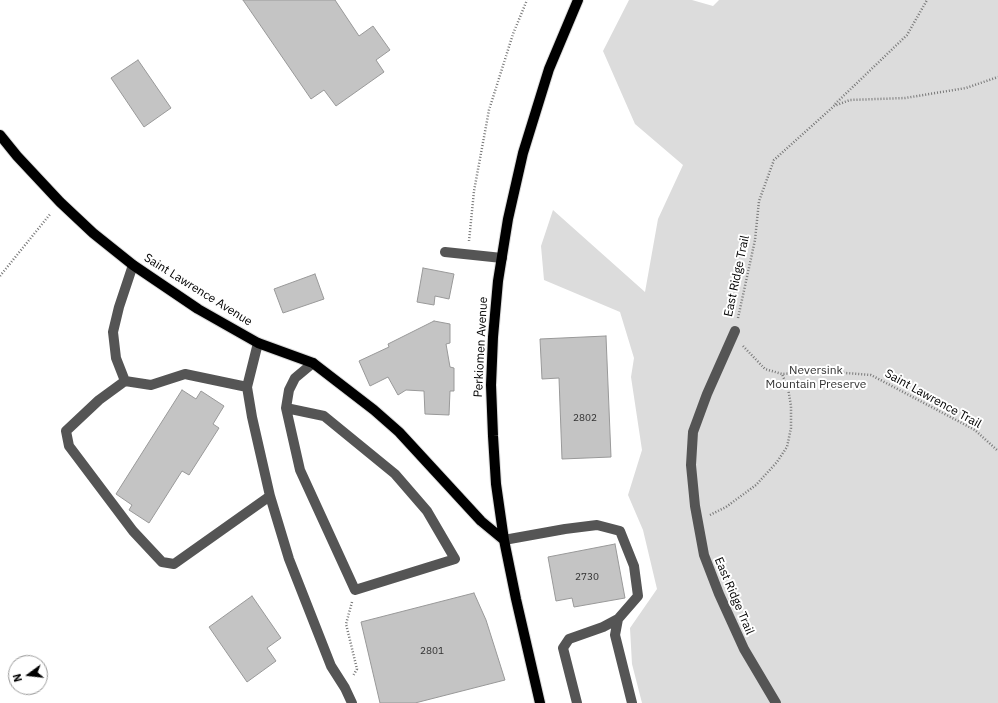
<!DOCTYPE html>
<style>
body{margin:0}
#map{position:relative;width:998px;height:703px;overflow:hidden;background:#fff;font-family:"IBM Plex Sans",sans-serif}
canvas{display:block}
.north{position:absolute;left:8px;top:655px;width:40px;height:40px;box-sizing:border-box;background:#fff;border:1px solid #999;border-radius:50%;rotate:255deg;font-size:11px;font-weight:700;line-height:16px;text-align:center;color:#000}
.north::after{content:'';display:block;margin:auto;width:14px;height:18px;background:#000;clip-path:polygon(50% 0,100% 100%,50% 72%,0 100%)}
</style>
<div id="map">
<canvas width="998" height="703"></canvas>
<div class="north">N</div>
</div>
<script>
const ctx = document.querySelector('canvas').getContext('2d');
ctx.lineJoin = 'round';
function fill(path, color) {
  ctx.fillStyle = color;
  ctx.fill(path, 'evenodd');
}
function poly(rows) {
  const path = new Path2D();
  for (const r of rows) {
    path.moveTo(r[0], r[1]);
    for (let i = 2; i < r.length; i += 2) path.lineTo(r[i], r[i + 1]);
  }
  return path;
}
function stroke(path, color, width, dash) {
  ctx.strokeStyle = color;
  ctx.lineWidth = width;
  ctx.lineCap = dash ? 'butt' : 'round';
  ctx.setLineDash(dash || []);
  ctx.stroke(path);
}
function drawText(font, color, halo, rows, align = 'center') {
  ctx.font = font + ' "IBM Plex Sans",sans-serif';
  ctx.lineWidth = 4;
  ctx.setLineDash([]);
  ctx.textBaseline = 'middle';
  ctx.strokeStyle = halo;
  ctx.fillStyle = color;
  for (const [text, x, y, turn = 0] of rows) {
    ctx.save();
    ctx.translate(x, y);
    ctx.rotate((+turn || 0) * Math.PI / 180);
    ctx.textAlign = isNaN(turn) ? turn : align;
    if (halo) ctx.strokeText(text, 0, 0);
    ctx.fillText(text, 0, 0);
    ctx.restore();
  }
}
const green = poly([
 [629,0,692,0,713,6,719,0,998,0,998,703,642,703,632,664,630,628,657,589,643,530,628,495,642,450,631,377,634,358,620,312,544,280,541,246,553,210,645,292,658,219,683,165,635,124,603,51]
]);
const building = poly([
 [243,0,335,0,359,36,373,26,390,50,376,60,384,72,336,106,324,90,311,99,243,0],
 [138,60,171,108,144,127,111,78,138,60],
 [423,268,454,274,449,299,435,296,434,305,417,302,423,268],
 [315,274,324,299,283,313,274,289,315,274],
 [434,321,450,324,450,343,446,344,450,367,454,368,454,391,450,391,449,415,425,414,424,391,406,390,398,395,388,377,370,386,359,361,389,347,388,344,434,321],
 [606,336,611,457,562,459,559,378,542,379,540,339,606,336],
 [182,390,196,399,201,391,224,406,213,424,219,428,189,475,182,471,149,523,129,510,132,505,116,494,182,390],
 [615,544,625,598,574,607,572,598,556,601,548,557,615,544],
 [474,593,486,620,505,680,415,703,380,703,361,622,474,593],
 [252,596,281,638,267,648,276,661,247,682,209,627,252,596]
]);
const path = poly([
 [835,104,907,35,927,0],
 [469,241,474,191,489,110,513,34,527,0],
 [0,276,51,213],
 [738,318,755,240,759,201,774,160,834,106,850,100,905,98,966,88,998,77],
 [743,346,765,369,782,374,820,371,871,375,975,430,998,451],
 [710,515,726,507,756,485,777,462,787,447,791,428,791,406,788,388,782,374],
 [352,602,346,624,357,669,353,676]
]);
const minor = poly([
 [445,252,502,258],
 [133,265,119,307,113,332,116,358,125,381,151,385,185,374,247,387],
 [735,331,707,394,693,432,691,465,695,506,704,555,719,594,744,649,776,703],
 [258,343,247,387,252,417,270,496,289,559,331,666,345,688,352,703],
 [125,381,99,400,66,431,69,446,133,531,162,562,174,564,270,496],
 [286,408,324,416,395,474,427,511,455,559,355,590,300,470,286,408,289,390,295,378,313,363],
 [504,540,565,529,597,525,620,531,634,566,638,596,618,619,603,627,569,639,563,648,577,703],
 [618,619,615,635,632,703]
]);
const major = poly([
 [0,135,17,156,60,202,93,233,133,265,198,309,258,343,313,363,374,410,399,432,481,521,504,540],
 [540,703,516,599,504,540,496,484,493,436,491,385,493,337,498,281,508,219,523,153,549,69,578,0]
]);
const numberNames = [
 ["2802",585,418],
 ["2730",587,577],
 ["2801",432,651]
];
const streetNames = [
 ["East Ridge Trail",737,276,-78],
 ["Saint Lawrence Avenue",198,290,32],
 ["Perkiomen Avenue",481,347,-87],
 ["Saint Lawrence Trail",933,399,29],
 ["East Ridge Trail",734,596,67]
];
const parkNames = [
 ["Neversink",816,371],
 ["Mountain Preserve",816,385]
];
fill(green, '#dcdcdc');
fill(building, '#c4c4c4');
stroke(building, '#999', 1);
stroke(major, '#dbdbdb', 12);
stroke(path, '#777', 2.5, [1, 2]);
stroke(minor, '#555', 10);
stroke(major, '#000', 10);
drawText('10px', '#313131', null, numberNames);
drawText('12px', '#000', '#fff', streetNames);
drawText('12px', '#333', '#fff', parkNames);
</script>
